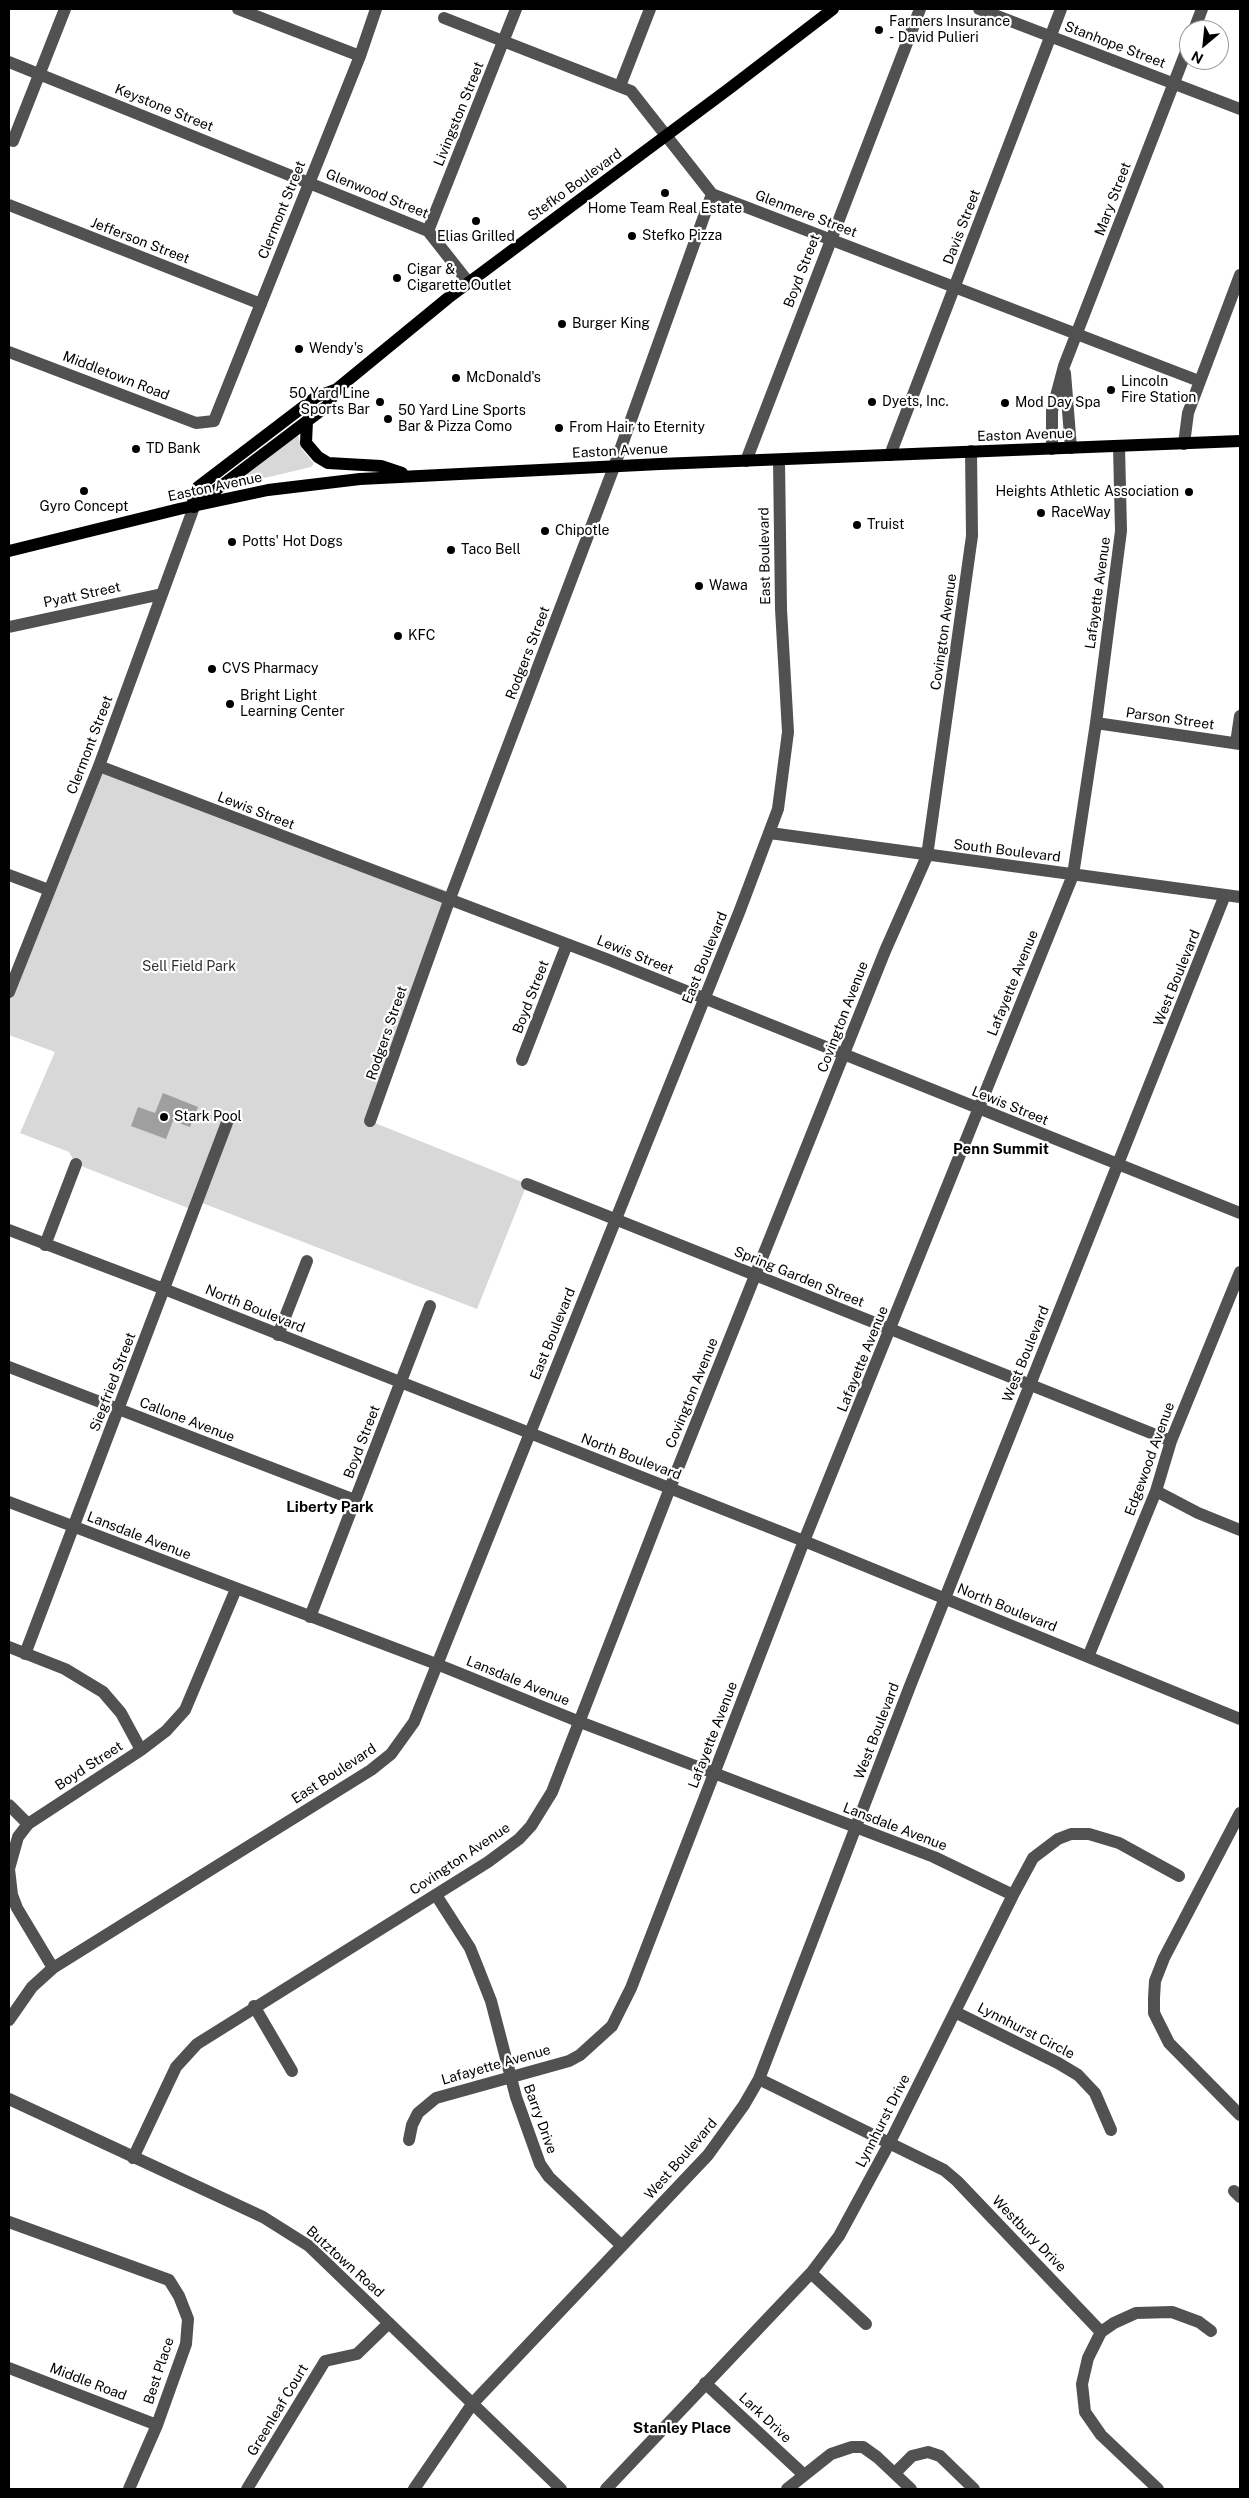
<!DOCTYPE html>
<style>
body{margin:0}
#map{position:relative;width:1249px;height:2498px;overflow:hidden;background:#fff;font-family:"Public Sans",sans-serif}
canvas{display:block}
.frame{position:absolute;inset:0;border:10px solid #000;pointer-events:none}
.north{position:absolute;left:1179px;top:20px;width:50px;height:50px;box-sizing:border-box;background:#fff;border:1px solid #999;border-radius:50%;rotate:208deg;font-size:14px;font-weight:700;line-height:20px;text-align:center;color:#000}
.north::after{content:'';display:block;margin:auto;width:18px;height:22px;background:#000;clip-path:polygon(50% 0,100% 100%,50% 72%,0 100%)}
</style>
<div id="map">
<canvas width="1249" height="2498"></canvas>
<div class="frame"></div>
<div class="north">N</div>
</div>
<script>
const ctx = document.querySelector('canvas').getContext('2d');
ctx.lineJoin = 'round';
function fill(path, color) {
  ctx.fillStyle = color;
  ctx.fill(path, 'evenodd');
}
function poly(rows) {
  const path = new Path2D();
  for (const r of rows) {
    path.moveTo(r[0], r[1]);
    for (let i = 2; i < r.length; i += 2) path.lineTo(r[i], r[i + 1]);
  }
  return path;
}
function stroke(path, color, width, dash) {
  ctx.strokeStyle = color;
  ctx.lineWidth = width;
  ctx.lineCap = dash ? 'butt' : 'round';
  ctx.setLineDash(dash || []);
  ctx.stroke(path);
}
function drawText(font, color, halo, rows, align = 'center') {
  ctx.font = font + ' "Public Sans",sans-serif';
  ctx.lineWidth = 4.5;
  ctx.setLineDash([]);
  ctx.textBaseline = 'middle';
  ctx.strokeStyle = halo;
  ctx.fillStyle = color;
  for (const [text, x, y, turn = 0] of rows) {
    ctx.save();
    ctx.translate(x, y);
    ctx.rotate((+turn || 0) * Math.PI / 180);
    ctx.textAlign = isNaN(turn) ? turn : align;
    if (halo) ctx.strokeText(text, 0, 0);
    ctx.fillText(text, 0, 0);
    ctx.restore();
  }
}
const green = poly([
 [298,435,302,449,314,464,311,467,235,485,234,482],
 [99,766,453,893,370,1121,527,1184,477,1309,197,1201,193,1210,76,1164,69,1152,20,1133,55,1052,9,1035,9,992]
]);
const water = poly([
 [163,1093,198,1107,190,1127,173,1121,166,1139,131,1126,138,1107,155,1113]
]);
const minor = poly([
 [238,9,360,56],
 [979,9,1240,109],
 [444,18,631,91,712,194,1199,381],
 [1194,30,1202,9],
 [9,62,428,231,469,283],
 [620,86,650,9],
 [13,141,65,9],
 [9,205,261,304],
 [428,231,516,9],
 [9,352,196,423,214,421,360,56,376,9],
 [1065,373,1071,448],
 [1184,444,1188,413,1240,275],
 [1052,449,1052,411,1064,366,1189,44],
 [890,455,1061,9],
 [746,461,920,9],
 [9,627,162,594],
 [1096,723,1240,744],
 [1236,743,1240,716],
 [99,766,609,960,1240,1213],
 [770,833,1240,897],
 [9,875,49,890],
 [9,992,99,766,194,507],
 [522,1060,567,944],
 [370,1121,449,901,614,467,712,194],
 [527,1184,1171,1441],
 [9,1230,164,1289,804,1541,1240,1719],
 [45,1245,76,1164],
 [278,1335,307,1261],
 [9,1367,355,1500],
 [1156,1491,1198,1513,1240,1530],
 [9,1502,439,1665,580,1722,934,1857,1013,1895],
 [310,1617,430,1306],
 [9,1647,65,1669,103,1692,121,1713,141,1750],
 [25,1654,228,1120],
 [1088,1657,1156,1491,1171,1441,1240,1272],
 [9,1805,28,1824],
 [1240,1813,1164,1958,1155,1981,1154,1998,1154,2013,1169,2043,1240,2115],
 [436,1895,470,1948,478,1968,491,2001,516,2097,540,2164,549,2177,621,2245],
 [53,1968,17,1908,12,1895,9,1869,18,1837,28,1824,141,1750,166,1731,185,1710,236,1589],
 [254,2006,292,2071],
 [955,2012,1058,2063,1078,2075,1095,2093,1111,2130],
 [9,2020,32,1987,53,1968,371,1770,391,1754,414,1722,740,910,778,809,788,732,781,609,779,460],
 [759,2079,944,2170,957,2181,1101,2332],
 [9,2099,263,2217,309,2246,561,2489],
 [409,2140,412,2125,418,2113,436,2098,569,2061,580,2055,612,2026,631,1988,804,1541,1073,875,1096,723,1121,531,1119,446],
 [133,2158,176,2067,197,2044,488,1862,519,1839,531,1826,552,1792,670,1488,885,951,927,856,972,536,971,451],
 [1234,2191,1240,2197],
 [9,2222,169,2280,179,2296,188,2319,186,2344,157,2425,129,2489],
 [811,2273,866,2324],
 [9,2368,157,2425],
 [705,2383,803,2474],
 [895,2473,912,2456,928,2452,940,2456,974,2489],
 [247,2489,325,2361,357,2354,389,2323],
 [414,2489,473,2403,708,2155,744,2105,759,2079,910,1686,1225,895],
 [606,2489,811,2273,839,2236,890,2142,1013,1895,1033,1858,1058,1839,1071,1834,1089,1834,1119,1843,1179,1876],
 [787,2489,831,2454,852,2447,863,2447,877,2457,911,2489],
 [1158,2489,1101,2435,1085,2412,1082,2384,1088,2358,1101,2332,1114,2323,1136,2313,1172,2312,1199,2322,1211,2331]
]);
const major = poly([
 [307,421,306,443,318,457,328,463,381,466,402,473],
 [196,505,327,406,337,389],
 [194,507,193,498,198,487,316,397,337,389,448,298,730,88,833,9],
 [9,551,179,509,268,490,360,479,660,464,1240,441]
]);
const markers = [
 [879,30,5,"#000"],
 [665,193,5,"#000"],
 [476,221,5,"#000"],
 [632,236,5,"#000"],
 [397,278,5,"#000"],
 [562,324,5,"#000"],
 [299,349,5,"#000"],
 [456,378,5,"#000"],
 [1111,390,5,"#000"],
 [380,402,5,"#000"],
 [872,402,5,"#000"],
 [1005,403,5,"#000"],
 [388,419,5,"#000"],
 [559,428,5,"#000"],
 [136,449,5,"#000"],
 [84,491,5,"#000"],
 [1189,492,5,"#000"],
 [1041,513,5,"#000"],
 [857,525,5,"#000"],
 [545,531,5,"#000"],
 [232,542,5,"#000"],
 [451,550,5,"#000"],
 [699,586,5,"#000"],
 [398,636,5,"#000"],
 [212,669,5,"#000"],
 [230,704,5,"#000"],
 [164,1117,5,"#000"]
];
const poiNames = [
 ["Farmers Insurance",889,22],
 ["- David Pulieri",889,38],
 ["Home Team Real Estate",665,209,"center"],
 ["Stefko Pizza",642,236],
 ["Elias Grilled",476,237,"center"],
 ["Cigar &",407,270],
 ["Cigarette Outlet",407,286],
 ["Burger King",572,324],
 ["Wendy's",309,349],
 ["McDonald's",466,378],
 ["Lincoln",1121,382],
 ["Fire Station",1121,398],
 ["50 Yard Line",370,394,"right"],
 ["Sports Bar",370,410,"right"],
 ["Dyets, Inc.",882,402],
 ["Mod Day Spa",1015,403],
 ["50 Yard Line Sports",398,411],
 ["Bar & Pizza Como",398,427],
 ["From Hair to Eternity",569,428],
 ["TD Bank",146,449],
 ["Heights Athletic Association",1179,492,"right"],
 ["Gyro Concept",84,507,"center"],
 ["RaceWay",1051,513],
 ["Truist",867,525],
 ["Chipotle",555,531],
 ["Potts' Hot Dogs",242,542],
 ["Taco Bell",461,550],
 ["Wawa",709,586],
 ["KFC",408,636],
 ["CVS Pharmacy",222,669],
 ["Bright Light",240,696],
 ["Learning Center",240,712],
 ["Stark Pool",174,1117]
];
const streetNames = [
 ["Stanhope Street",1115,45,21],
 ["Keystone Street",164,108,22],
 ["Livingston Street",459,114,-68],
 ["Stefko Boulevard",575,185,-36],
 ["Glenwood Street",377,194,22],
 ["Mary Street",1113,199,-69],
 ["Clermont Street",282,210,-68],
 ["Glenmere Street",806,214,21],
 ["Davis Street",962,227,-69],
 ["Jefferson Street",140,241,21],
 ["Boyd Street",802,271,-69],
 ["Middletown Road",116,376,21],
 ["Easton Avenue",1025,435,-2],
 ["Easton Avenue",620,451,-3],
 ["Easton Avenue",215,487,-12],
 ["East Boulevard",765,556,-91],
 ["Lafayette Avenue",1098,593,-82],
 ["Pyatt Street",82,595,-12],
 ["Covington Avenue",944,632,-82],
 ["Rodgers Street",528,653,-69],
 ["Parson Street",1170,719,8],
 ["Clermont Street",90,745,-69],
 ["Lewis Street",256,811,21],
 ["South Boulevard",1007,851,7],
 ["Lewis Street",635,955,22],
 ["East Boulevard",705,958,-68],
 ["West Boulevard",1177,978,-68],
 ["Lafayette Avenue",1013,983,-68],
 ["Boyd Street",531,997,-69],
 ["Covington Avenue",843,1017,-69],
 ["Rodgers Street",387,1033,-71],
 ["Lewis Street",1010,1106,22],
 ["Spring Garden Street",799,1277,22],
 ["North Boulevard",255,1309,22],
 ["East Boulevard",553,1334,-68],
 ["West Boulevard",1026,1354,-68],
 ["Lafayette Avenue",863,1359,-68],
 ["Siegfried Street",113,1382,-69],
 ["Covington Avenue",692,1393,-68],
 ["Callone Avenue",187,1420,21],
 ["Boyd Street",362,1442,-69],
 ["North Boulevard",631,1457,21],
 ["Edgewood Avenue",1150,1459,-70],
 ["Lansdale Avenue",139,1536,21],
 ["North Boulevard",1007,1608,22],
 ["Lansdale Avenue",518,1681,22],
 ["West Boulevard",877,1731,-69],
 ["Lafayette Avenue",713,1735,-69],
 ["Boyd Street",89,1766,-33],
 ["East Boulevard",334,1774,-33],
 ["Lansdale Avenue",895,1827,21],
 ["Covington Avenue",460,1859,-34],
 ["Lynnhurst Circle",1026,2031,27],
 ["Lafayette Avenue",496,2065,-16],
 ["Barry Drive",540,2119,70],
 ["Lynnhurst Drive",883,2121,-63],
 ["West Boulevard",681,2159,-49],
 ["Westbury Drive",1029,2234,46],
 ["Butztown Road",345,2262,42],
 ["Best Place",159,2371,-72],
 ["Middle Road",88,2382,21],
 ["Greenleaf Court",278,2410,-59],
 ["Lark Drive",765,2418,43]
];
const parkNames = [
 ["Sell Field Park",189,967]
];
const neighbourhoodNames = [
 ["Penn Summit",1001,1149],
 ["Liberty Park",330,1507],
 ["Stanley Place",682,2428]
];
fill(green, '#d8d8d8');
fill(water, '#9f9f9f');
stroke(minor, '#515151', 12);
stroke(major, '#000', 12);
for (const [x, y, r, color] of markers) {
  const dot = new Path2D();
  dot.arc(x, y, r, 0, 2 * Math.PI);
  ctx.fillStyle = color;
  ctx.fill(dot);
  stroke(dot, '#fff', 2);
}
drawText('14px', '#000', '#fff', poiNames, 'left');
drawText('14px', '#000', '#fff', streetNames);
drawText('14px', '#2f2f2f', '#fff', parkNames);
drawText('bold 15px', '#000', '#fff', neighbourhoodNames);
</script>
